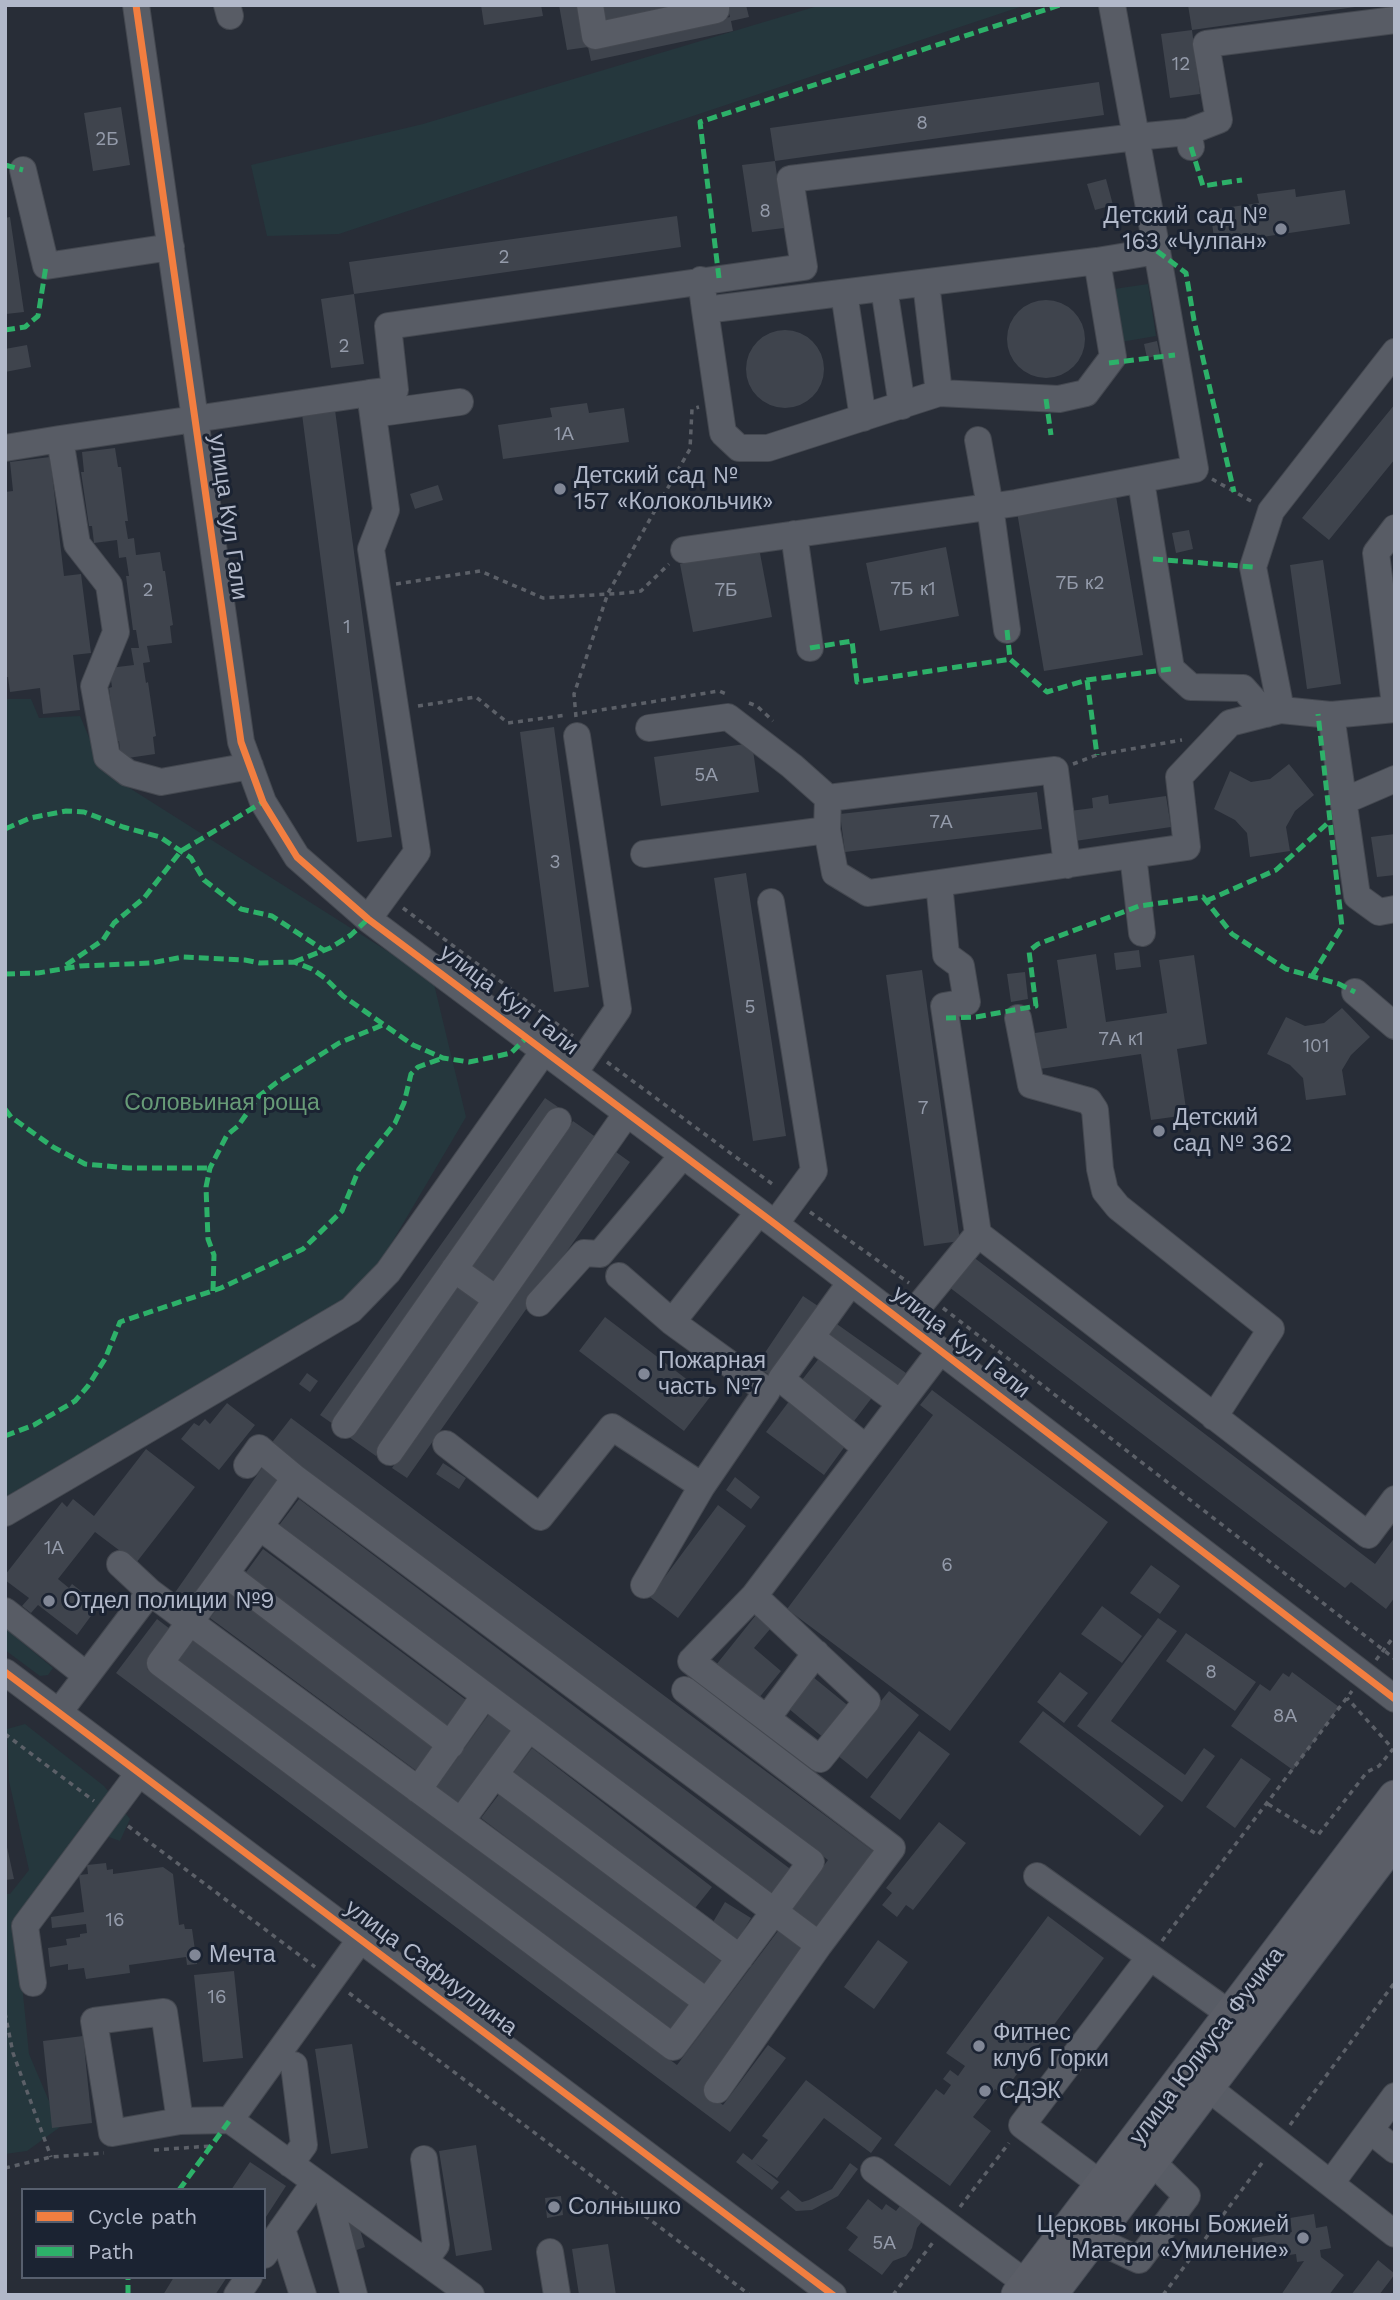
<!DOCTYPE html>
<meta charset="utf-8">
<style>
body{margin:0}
#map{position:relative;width:1400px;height:2300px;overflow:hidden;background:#282d37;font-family:"Work Sans",sans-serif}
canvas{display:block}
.frame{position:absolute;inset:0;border:7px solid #b1b8c9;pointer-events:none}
.legend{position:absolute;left:21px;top:2188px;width:245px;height:91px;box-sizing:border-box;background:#1b2332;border:2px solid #575f6e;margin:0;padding:9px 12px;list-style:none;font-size:21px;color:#b1b8c9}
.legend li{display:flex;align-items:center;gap:14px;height:35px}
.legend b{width:35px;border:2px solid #575f6e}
</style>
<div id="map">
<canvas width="1400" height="2300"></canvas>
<div class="frame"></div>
<ul class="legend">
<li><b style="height:9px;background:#f27e40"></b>Cycle path</li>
<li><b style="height:9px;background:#2db169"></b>Path</li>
</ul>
</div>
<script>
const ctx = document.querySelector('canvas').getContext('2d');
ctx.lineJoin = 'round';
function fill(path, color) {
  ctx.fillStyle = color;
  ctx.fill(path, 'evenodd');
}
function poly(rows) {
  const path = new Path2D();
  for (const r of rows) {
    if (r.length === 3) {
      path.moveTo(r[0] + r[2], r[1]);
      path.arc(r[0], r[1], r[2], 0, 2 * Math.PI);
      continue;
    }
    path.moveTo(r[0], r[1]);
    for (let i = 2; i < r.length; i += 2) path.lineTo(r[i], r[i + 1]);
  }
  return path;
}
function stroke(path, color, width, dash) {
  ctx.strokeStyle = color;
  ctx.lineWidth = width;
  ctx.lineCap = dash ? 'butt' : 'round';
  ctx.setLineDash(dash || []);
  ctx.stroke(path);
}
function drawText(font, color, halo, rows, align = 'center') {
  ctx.font = font + ' "Work Sans",sans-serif';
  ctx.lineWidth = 6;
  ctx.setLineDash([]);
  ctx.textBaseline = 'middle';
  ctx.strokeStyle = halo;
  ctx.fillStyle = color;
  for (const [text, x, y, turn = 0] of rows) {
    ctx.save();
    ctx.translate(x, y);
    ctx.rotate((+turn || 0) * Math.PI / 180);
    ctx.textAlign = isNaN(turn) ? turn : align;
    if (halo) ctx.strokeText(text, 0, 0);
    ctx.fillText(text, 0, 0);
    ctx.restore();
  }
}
const green = poly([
 [821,5,1026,5,339,234,267,236,251,165,423,124],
 [1148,284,1156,336,1115,343,1107,290],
 [5,699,31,699,39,718,80,716,99,761,120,782,433,980,466,1117,352,1310,5,1505],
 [5,1628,53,1668,48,1675,40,1676,5,1650],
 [25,1724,104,1786,130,1819,120,1841,81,1827,65,1851,17,1934,29,2054,60,2127,27,2151,5,2154,5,1894,10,1894,29,1870,9,1781,7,1729]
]);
const building = poly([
 [481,5,541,5,543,16,484,25],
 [559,5,581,5,588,47,567,50],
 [607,5,692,5,602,25,598,7],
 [727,5,746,5,749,17,731,21,733,31,591,61,588,47,730,17],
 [1188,5,1355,5,1355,7,1192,30,1200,94,1170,98,1161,34,1192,30],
 [1099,82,1104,115,775,161,784,228,752,232,742,165,775,161,770,128],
 [121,107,130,165,93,171,84,113],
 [1106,179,1113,205,1095,210,1087,184],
 [1295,189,1296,197,1345,190,1350,224,1215,244,1210,210,1259,203,1257,194],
 [677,216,681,247,354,294,364,364,331,368,321,299,354,294,349,262],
 [10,217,24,312,6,314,5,218],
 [1046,339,39],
 [785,369,39],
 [1157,341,1160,355,1147,358,1144,344],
 [27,345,31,367,5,372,5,349],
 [587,403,589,413,624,408,629,442,503,459,498,425,552,417,550,408],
 [1395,404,1395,459,1329,540,1302,518],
 [335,410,392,837,357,842,302,414],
 [115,448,118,467,121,467,128,521,125,521,128,539,134,538,136,555,160,552,163,571,165,571,173,625,170,626,172,643,147,646,150,662,143,663,146,683,148,682,156,736,153,737,155,754,121,759,119,741,116,742,109,688,112,687,109,668,134,665,131,648,139,648,136,630,133,630,126,576,129,576,126,557,119,558,117,540,94,543,92,526,89,526,81,472,84,472,82,452],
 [50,457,64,576,81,574,91,653,73,655,80,710,43,714,40,688,10,692,8,677,5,677,5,492,13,491,10,462],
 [438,485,443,500,415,509,410,494],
 [1116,496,1143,655,1044,671,1017,512],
 [1189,530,1193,549,1176,553,1172,533],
 [946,547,959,616,880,631,866,563],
 [759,548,772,617,693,632,680,564],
 [1323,560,1341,684,1307,689,1290,565],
 [554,727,589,987,554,992,520,732],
 [752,743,759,792,661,806,654,757],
 [1289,764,1314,795,1295,811,1286,827,1290,851,1250,857,1247,833,1235,820,1214,809,1230,771,1251,782,1270,779],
 [1037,792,1042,829,845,852,840,814],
 [1108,795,1109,804,1166,796,1171,827,1075,841,1070,811,1093,808,1092,798],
 [1395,834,1395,875,1377,877,1371,837],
 [746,873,786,1136,753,1141,714,878],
 [1139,950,1141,967,1116,970,1114,953],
 [1096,954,1106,1022,1167,1013,1159,960,1194,955,1207,1044,1177,1049,1187,1115,1151,1120,1141,1054,1040,1069,1035,1033,1067,1028,1057,960],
 [922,970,960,1241,924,1246,886,975],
 [1025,972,1028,999,1011,1002,1007,974],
 [1342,1008,1370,1037,1351,1055,1342,1070,1346,1095,1306,1100,1303,1078,1290,1065,1267,1054,1286,1017,1305,1026,1324,1023],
 [545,1098,558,1107,333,1424,320,1415],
 [573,1121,600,1140,499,1284,471,1265],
 [616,1152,630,1162,407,1478,392,1468],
 [972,1256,1375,1564,1395,1537,1395,1597,1386,1609,1351,1582,1345,1588,949,1287],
 [459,1281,486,1300,376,1456,349,1437],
 [803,1296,821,1308,774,1378,756,1366],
 [605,1317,710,1397,684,1431,579,1351],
 [834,1322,906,1373,896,1387,824,1335],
 [824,1352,877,1391,851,1425,798,1385],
 [307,1373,318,1381,310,1392,299,1384],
 [932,1390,1108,1522,950,1731,787,1609,933,1415,920,1405],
 [790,1400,848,1442,824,1475,766,1432],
 [227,1403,255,1425,219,1470,181,1439,194,1423,199,1426,205,1419,210,1424],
 [291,1418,877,1854,817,1934,789,1913,828,1860,270,1445],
 [146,1449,195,1487,136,1563,95,1532,58,1579,69,1588,72,1584,99,1605,77,1635,38,1605,31,1613,22,1606,29,1598,5,1580,5,1575,62,1502,67,1507,73,1499,94,1516],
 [443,1463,466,1478,459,1489,436,1474],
 [264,1465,282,1477,192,1607,174,1594],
 [735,1477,760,1497,751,1509,726,1490],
 [299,1499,793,1871,771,1899,277,1528],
 [718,1505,746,1526,678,1618,650,1597],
 [263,1549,470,1703,450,1729,244,1575],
 [1151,1565,1180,1586,1160,1614,1130,1593],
 [229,1593,436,1746,418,1772,210,1618],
 [1102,1606,1142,1636,1122,1663,1081,1634],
 [760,1610,776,1622,754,1648,781,1671,758,1699,716,1665],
 [1158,1618,1177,1631,1111,1721,1185,1775,1204,1748,1215,1756,1182,1802,1077,1726],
 [157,1619,174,1632,147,1669,677,2065,781,1927,810,1949,704,2091,723,2105,768,2045,786,2058,730,2132,116,1673],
 [1186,1633,1256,1682,1235,1711,1166,1661],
 [195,1636,694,2006,674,2032,174,1663],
 [1060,1672,1088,1693,1064,1723,1037,1702],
 [1292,1672,1339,1707,1293,1770,1231,1726,1260,1684,1270,1691,1283,1673,1289,1677],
 [813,1677,851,1708,825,1739,788,1708],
 [889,1691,919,1715,867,1779,837,1755],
 [1043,1711,1164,1806,1140,1836,1019,1742],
 [489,1714,514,1732,457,1811,432,1793],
 [919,1731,950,1754,900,1820,870,1797],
 [532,1748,712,1887,692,1912,513,1773],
 [1241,1758,1271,1779,1235,1828,1206,1807],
 [500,1793,726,1965,707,1990,481,1818],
 [939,1822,966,1843,913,1910,906,1905,897,1917,882,1905,892,1893,886,1888],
 [5,1838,14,1879,5,1880],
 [106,1863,107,1870,113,1869,113,1874,163,1867,173,1874,179,1925,184,1924,185,1929,192,1929,197,1964,187,1965,186,1957,129,1965,130,1973,86,1979,84,1968,68,1970,68,1964,50,1967,48,1948,67,1945,66,1939,80,1937,80,1934,87,1933,86,1924,52,1928,51,1917,84,1912,79,1875,88,1874,87,1865],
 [725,1902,751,1918,736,1943,710,1927],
 [1048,1916,1104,1958,1002,2094,995,2089,973,2117,991,2131,950,2186,894,2145,936,2089,944,2095,951,2085,943,2079,950,2070,958,2076,965,2066,946,2053],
 [878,1940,908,1962,874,2009,844,1987],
 [234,1971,243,2058,203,2062,194,1975],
 [83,2036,92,2123,52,2128,43,2041],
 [352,2044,368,2148,331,2154,315,2049],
 [806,2080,882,2138,871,2153,824,2118,777,2178,755,2163,779,2182,772,2190,736,2162,743,2153,752,2160,768,2140,762,2136],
 [476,2145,492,2250,456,2256,439,2151],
 [250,2162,286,2186,264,2220,264,2190,231,2190],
 [850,2163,858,2169,838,2196,812,2210,796,2211,780,2198,788,2190,802,2202,809,2200,832,2189],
 [561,2196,563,2215,547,2218,545,2198],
 [868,2199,882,2210,886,2204,896,2211,903,2202,924,2219,917,2228,912,2248,906,2256,893,2261,882,2275,848,2250,858,2237,846,2228],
 [1314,2214,1316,2228,1327,2226,1331,2248,1320,2250,1321,2257,1344,2275,1329,2295,1281,2295,1304,2261,1297,2262,1296,2254,1256,2260,1252,2238,1292,2232,1290,2218],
 [357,2219,365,2247,351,2252,342,2224],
 [608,2244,616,2295,579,2295,572,2249],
 [1378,2260,1395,2274,1379,2295,1351,2295],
 [174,2277,227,2277,215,2295,163,2295]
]);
const path = poly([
 [1212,479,1251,501],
 [396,584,480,571,543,598,626,593,641,591,669,564],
 [749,703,757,706,773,721],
 [418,706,476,697,508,723,567,715],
 [582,713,719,691,729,695],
 [576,717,574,694,608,593,690,449,692,409,699,407],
 [1073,764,1097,755,1182,740],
 [403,908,573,1036],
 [607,1062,775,1186],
 [810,1212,909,1283],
 [943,1308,1395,1659],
 [1376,1660,1395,1635],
 [5,1734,94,1801],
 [1268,1804,1318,1835,1367,1772,1379,1766,1393,1749,1347,1698],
 [128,1826,315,1967],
 [1162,1941,1352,1691],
 [349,1993,750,2295],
 [5,2013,13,2053,51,2157],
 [1290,2125,1395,1982],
 [154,2150,211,2146],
 [5,2168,51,2157,104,2153],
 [960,2207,1009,2143],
 [893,2295,934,2241],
 [1163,2295,1265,2159]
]);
const minor = poly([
 [136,5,241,742,263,802,297,857,368,919,775,1224,1395,1699],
 [227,5,230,16],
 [590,5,595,36,716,10,716,5],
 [1188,132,1219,120,1206,44,1395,20],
 [23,170,46,266,171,247],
 [1097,261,1157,251,1136,137,1188,132,1191,147],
 [701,280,705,310,723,433,739,448,768,448,939,393,1059,399,1086,393,1113,357,1097,261,705,310],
 [926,283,939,393],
 [884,288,902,406],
 [844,293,863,418],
 [1395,352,1271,511,1253,567,1281,710,1331,715,1357,896,1379,912,1395,909],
 [370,393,395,390,388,326,804,267,790,179,1136,137,1112,5],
 [373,414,460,402],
 [978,440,990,506,1007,630],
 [5,448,60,439],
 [1141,481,1171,669,1191,687,1243,688,1266,714],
 [1395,528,1376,553,1395,705],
 [794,534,810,648],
 [684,550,1016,503,1195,469,1157,251],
 [1331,715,1395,709],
 [649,728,728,717,792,766,828,798,1055,770,1067,865],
 [250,766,161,782,128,773,107,757,94,686,116,632,109,585,77,544,60,439,370,393,386,510,371,549,417,852,368,919],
 [828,798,827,830,835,873,868,893,939,883],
 [1344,801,1395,779],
 [644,854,827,830],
 [1133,855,1142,933],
 [771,902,814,1171,775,1224],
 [1355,992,1395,1026],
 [1018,1018,1031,1085,1089,1101,1095,1110,1100,1169,1105,1191,1118,1207,1271,1329,1214,1417],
 [574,1073,618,1009,577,736],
 [978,1234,944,1006,967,1002,961,966,946,955,939,883,1187,847,1179,777,1230,723,1281,710],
 [454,1269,496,1299],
 [851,1282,781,1379,866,1448],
 [539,1303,584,1253,600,1254,683,1155],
 [672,1322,759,1212],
 [905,1323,978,1234,1368,1535,1395,1499],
 [812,1338,900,1403],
 [345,1425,558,1121],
 [446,1444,540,1517,612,1427,702,1486,767,1391,672,1322,619,1276],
 [390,1452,627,1113],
 [247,1465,259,1448,295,1478],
 [5,1513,351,1310,388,1272,544,1051],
 [260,1527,819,1945],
 [120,1564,150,1592],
 [226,1574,451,1745],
 [644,1585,702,1486],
 [754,1596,867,1701,820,1759,691,1661,754,1596,940,1351],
 [5,1611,86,1675],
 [190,1622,707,2002,673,2047,160,1663,190,1622],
 [5,1672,833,2295],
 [685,1690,892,1848,819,1945,717,2090],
 [59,1712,150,1592,190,1622,295,1478,811,1862,707,2002],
 [767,1718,816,1653],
 [495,1775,740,1958],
 [418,1790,485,1695],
 [461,1821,529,1728],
 [1037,1876,1230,2014],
 [360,1940,230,2120,471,2295],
 [33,1983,25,1926,139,1773],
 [1207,2087,1395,2234],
 [180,2121,112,2133,94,2021,164,2012,180,2121,230,2120],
 [1370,2130,1395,2150],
 [424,2159,436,2245,424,2261],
 [290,2164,304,2145,294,2065],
 [874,2170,1027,2284],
 [1331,2183,1395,2096],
 [1102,2185,1022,2125,1150,1957],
 [327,2191,354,2295],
 [282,2229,303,2295],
 [1092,2238,1139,2260,1187,2196,1151,2161],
 [550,2252,557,2295],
 [264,2255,315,2182],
 [237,2295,249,2277]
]);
const major = poly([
 [1018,2295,1395,1797],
 [1050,2295,1395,1839]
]);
const quiet = poly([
 [1191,147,1203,186,1242,180],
 [5,165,23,170],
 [1157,251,1186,273,1194,320,1234,492],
 [719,278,700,122,1060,5],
 [5,330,25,327,38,316,46,266],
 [1109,363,1175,355],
 [1046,399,1051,435],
 [1153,559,1253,567],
 [1007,630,1010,659,1047,692,1087,680,1171,669],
 [810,648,852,641,857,682,1011,659],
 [1087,680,1097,755],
 [5,829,30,818,66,811,84,812,123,827,160,837,191,858,204,880,241,909,272,916,325,951],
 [1206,901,1276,870,1330,821],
 [294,962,330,948,351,935,368,919],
 [66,965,103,940,114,923,144,898,181,851,263,802],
 [5,974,38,973,80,966,151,963,183,957,245,960,260,963,294,962,312,969,325,978,343,996,413,1045,443,1058,469,1062,498,1056,511,1053,526,1038],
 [1312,976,1342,927,1318,714],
 [946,1018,976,1017,1036,1006,1029,951,1038,944,1139,906,1203,897,1232,934,1286,969,1339,984,1355,992],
 [5,1109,11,1117,53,1147,85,1164,128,1168,210,1168],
 [213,1291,214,1255,208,1239,206,1187,210,1168,227,1135,238,1126,259,1096,276,1083,339,1043,385,1024],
 [5,1436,34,1425,75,1401,88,1386,105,1359,120,1322,221,1288,303,1249,342,1211,359,1169,395,1123,404,1103,411,1074,418,1067,443,1058],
 [179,2190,230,2120],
 [128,2295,128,2277]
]);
const cycleway = poly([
 [136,5,241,742,263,802,297,857,368,919,775,1224,1395,1699],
 [5,1672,833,2295]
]);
const markers = [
 [1281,229,7,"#818796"],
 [560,489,7,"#818796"],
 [1159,1131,7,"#818796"],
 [644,1374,7,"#818796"],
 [49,1601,7,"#818796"],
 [195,1955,7,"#818796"],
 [979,2046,7,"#818796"],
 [985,2091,7,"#818796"],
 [554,2207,7,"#818796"],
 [1303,2238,7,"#818796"]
];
const numberNames = [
 ["12",1181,64],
 ["8",922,123],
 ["2Б",107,139],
 ["8",765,211],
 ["2",504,257],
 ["2",344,346],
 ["1А",564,434],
 ["7Б к2",1080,583],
 ["7Б к1",913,589],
 ["2",148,590],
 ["7Б",726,590],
 ["1",347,627],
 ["5А",706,775],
 ["7А",941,822],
 ["3",555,862],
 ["5",750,1007],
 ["7А к1",1121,1039],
 ["101",1316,1046],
 ["7",923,1108],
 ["1А",54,1548],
 ["6",947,1565],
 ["8",1211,1672],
 ["8А",1285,1716],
 ["16",115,1920],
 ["16",217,1997],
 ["5А",884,2243]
];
const poiNames = [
 ["Детский сад №",1267,216,"right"],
 ["163 «Чулпан»",1267,242,"right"],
 ["Детский сад №",574,476],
 ["157 «Колокольчик»",574,502],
 ["Детский",1173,1118],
 ["сад № 362",1173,1144],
 ["Пожарная",658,1361],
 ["часть №7",658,1387],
 ["Отдел полиции №9",63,1601],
 ["Мечта",209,1955],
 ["Фитнес",993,2033],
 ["клуб Горки",993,2059],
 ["СДЭК",999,2091],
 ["Солнышко",568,2207],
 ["Церковь иконы Божией",1289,2225,"right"],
 ["Матери «Умиление»",1289,2251,"right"]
];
const streetNames = [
 ["улица Кул Гали",228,517,82],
 ["улица Кул Гали",509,1000,37],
 ["улица Кул Гали",961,1342,38],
 ["улица Сафиуллина",431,1968,37],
 ["улица Юлиуса Фучика",1207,2046,-53]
];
const parkNames = [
 ["Соловьиная роща",222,1103]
];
fill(green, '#25373d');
fill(building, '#3f444d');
stroke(minor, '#444850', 28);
stroke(major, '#454a54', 35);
stroke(path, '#5c6068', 3.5, [5, 5]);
stroke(minor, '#585c65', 26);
stroke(major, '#5b5e67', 33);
stroke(quiet, '#2db169', 5, [10, 5]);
stroke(cycleway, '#f27e40', 7);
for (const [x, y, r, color] of markers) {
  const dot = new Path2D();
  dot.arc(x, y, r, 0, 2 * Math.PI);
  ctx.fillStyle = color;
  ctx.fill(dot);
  stroke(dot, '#1b2332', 2.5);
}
drawText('19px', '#949baa', null, numberNames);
drawText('23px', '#b1b8c9', '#1b2332', poiNames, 'left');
drawText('23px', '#b1b8c9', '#1b2332', streetNames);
drawText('23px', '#679b77', '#1b2332', parkNames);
</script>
